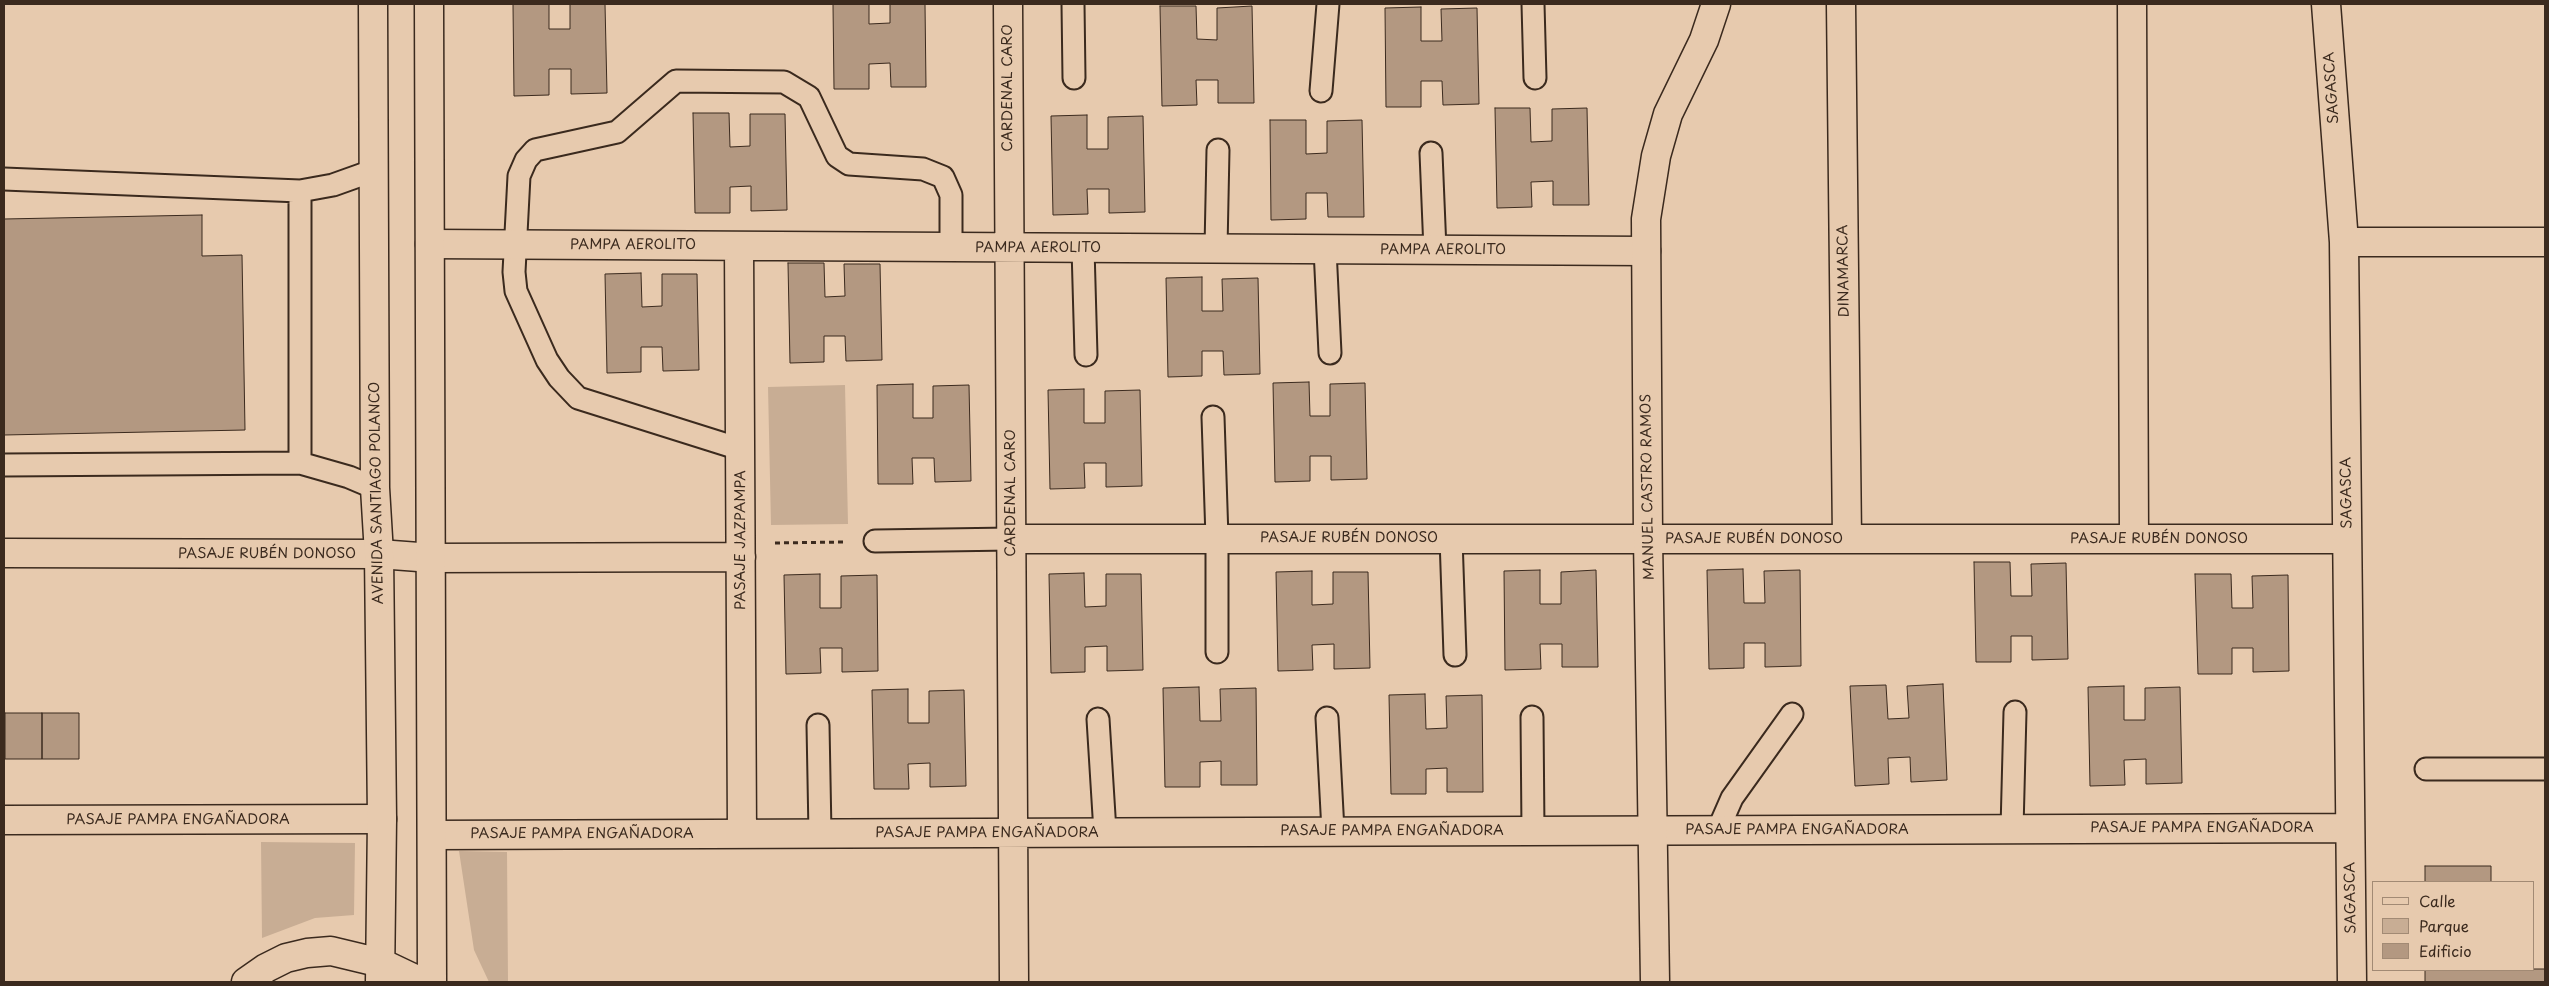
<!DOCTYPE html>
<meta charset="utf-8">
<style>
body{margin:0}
#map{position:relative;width:2549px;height:986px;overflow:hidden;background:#e7caae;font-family:"Playpen Sans",sans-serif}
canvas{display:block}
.frame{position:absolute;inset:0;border:5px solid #3b2a1e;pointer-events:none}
.legend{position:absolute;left:2372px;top:881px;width:162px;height:90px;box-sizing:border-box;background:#e7caae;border:1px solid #a28a74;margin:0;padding:6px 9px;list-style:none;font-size:15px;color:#3b2a1e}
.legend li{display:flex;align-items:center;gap:10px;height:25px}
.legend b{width:25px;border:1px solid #a28a74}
</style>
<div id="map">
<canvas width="2549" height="986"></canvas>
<div class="frame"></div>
<ul class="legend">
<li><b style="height:6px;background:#e7caae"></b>Calle</li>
<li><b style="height:14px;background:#c8ad94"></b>Parque</li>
<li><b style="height:14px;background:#b39881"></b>Edificio</li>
</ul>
</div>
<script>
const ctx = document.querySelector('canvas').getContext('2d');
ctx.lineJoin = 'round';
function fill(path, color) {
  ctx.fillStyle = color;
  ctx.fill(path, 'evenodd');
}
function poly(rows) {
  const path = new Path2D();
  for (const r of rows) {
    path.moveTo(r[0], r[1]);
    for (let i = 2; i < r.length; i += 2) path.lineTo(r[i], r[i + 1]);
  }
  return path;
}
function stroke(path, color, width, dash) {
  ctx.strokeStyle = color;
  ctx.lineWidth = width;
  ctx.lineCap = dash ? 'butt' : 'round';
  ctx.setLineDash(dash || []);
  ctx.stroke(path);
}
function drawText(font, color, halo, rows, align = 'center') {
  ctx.font = font + ' "Playpen Sans",sans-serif';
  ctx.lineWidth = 4.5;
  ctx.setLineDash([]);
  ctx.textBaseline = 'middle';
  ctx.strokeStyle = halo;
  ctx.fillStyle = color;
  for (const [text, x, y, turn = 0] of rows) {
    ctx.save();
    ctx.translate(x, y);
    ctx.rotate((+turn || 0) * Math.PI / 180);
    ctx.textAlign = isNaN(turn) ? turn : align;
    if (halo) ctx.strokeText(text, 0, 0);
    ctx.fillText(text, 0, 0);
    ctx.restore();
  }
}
const green = poly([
 [845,385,848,524,771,525,768,387],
 [261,842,355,843,354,915,315,918,262,938],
 [459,851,507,852,508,982,489,982,474,950]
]);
const building = poly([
 [513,4,549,4,549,29,570,29,570,4,605,4,607,93,571,94,571,69,549,69,549,95,514,96,513,4],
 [833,4,869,4,869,24,890,23,890,4,925,4,926,87,891,87,890,63,869,64,869,89,834,89,833,4],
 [1160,6,1196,6,1197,39,1217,40,1217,8,1252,6,1254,103,1218,103,1218,80,1196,80,1197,105,1162,106,1160,6],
 [1421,7,1421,41,1442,41,1441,9,1477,8,1479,104,1443,105,1442,81,1421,81,1421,107,1386,107,1385,8,1421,7],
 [1495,108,1530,108,1531,142,1552,141,1552,109,1587,108,1589,205,1553,205,1553,181,1531,182,1532,207,1497,208,1495,108],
 [693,113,729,113,730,147,750,146,750,114,785,114,787,210,751,211,751,186,730,187,730,213,695,213,693,113],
 [1087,115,1087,149,1108,149,1108,117,1143,116,1145,212,1109,213,1109,189,1087,189,1088,214,1053,215,1051,116,1087,115],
 [1270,120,1306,120,1306,154,1327,153,1327,121,1362,120,1364,217,1328,217,1327,193,1306,193,1306,219,1271,220,1270,120],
 [202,215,202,256,242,255,245,430,4,435,4,219,202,215],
 [788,263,824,263,825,297,845,296,844,264,880,264,882,360,846,361,845,336,824,336,824,362,790,363,788,263],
 [641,273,642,307,662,306,662,274,697,274,699,370,663,371,662,347,641,347,641,372,607,373,605,274,641,273],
 [1202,277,1202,311,1223,311,1222,279,1258,278,1260,374,1224,375,1223,351,1202,351,1202,376,1168,377,1166,278,1202,277],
 [1309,382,1310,416,1330,416,1330,384,1365,383,1367,479,1331,480,1331,456,1310,456,1310,481,1275,482,1273,383,1309,382],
 [913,384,913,418,933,418,933,386,969,385,971,481,935,482,934,458,912,458,913,484,878,484,877,385,913,384],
 [1084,389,1084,423,1105,423,1105,391,1140,390,1142,486,1106,487,1106,463,1084,463,1085,488,1050,489,1048,390,1084,389],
 [1974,562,2010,562,2011,596,2032,596,2031,564,2066,563,2068,659,2032,660,2032,636,2011,636,2011,662,1976,662,1974,562],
 [1743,569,1744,603,1765,603,1764,571,1800,570,1801,666,1765,667,1765,643,1744,643,1744,668,1709,669,1707,570,1743,569],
 [1540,570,1540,604,1561,604,1561,572,1596,570,1598,667,1562,667,1562,644,1540,644,1541,669,1505,670,1504,571,1540,570],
 [1312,571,1312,605,1333,604,1333,572,1368,572,1370,668,1334,669,1334,644,1312,645,1313,670,1278,671,1276,572,1312,571],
 [1084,573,1085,607,1106,606,1106,574,1141,574,1143,670,1107,671,1107,646,1085,647,1085,672,1051,673,1049,574,1084,573],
 [820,574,820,608,841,608,841,576,877,575,878,671,842,672,842,648,820,648,821,673,786,674,784,575,820,574],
 [2195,574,2231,574,2232,608,2253,608,2252,576,2288,575,2289,671,2253,672,2253,648,2232,648,2232,674,2198,674,2195,574],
 [1943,684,1947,780,1911,782,1910,757,1888,758,1889,784,1855,786,1850,686,1886,685,1888,719,1909,718,1907,686,1943,684],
 [2124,686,2124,720,2145,720,2145,688,2180,687,2182,783,2146,784,2146,759,2124,760,2125,785,2090,786,2088,687,2124,686],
 [1199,687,1200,721,1221,721,1220,689,1256,688,1257,785,1221,785,1221,761,1200,762,1200,787,1165,787,1163,688,1199,687],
 [908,689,908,723,929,723,929,691,964,690,966,786,930,787,930,763,908,764,909,789,874,789,872,690,908,689],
 [1425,694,1426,729,1447,728,1446,696,1482,695,1483,792,1447,792,1447,768,1426,769,1426,794,1391,794,1389,695,1425,694],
 [5,713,42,713,42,759,5,759,5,713],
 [42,713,79,713,79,759,42,759,42,713],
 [2425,866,2491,866,2491,882,2425,882,2425,866],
 [2533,969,2545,969,2545,982,2425,982,2425,970,2533,969]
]);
const path = poly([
 [775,543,844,542]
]);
const lane = poly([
 [1073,4,1074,78],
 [1533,4,1535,78],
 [1321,91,1328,4],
 [1431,153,1435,250],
 [375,170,333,185,300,191,300,463,349,477,375,488],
 [4,179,300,191],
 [1083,248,1086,355],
 [1216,248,1218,150],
 [1325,249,1330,353],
 [1213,417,1217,538,1217,652],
 [740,449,578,398,559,378,547,360,516,291,514,272,519,176,526,160,535,150,617,132,676,81,784,82,809,97,837,156,849,164,923,169,943,177,951,195,951,247],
 [4,465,300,463],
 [1451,538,1455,655],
 [875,541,1011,539],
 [1532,717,1533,831],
 [1327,718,1333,831],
 [1098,719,1105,832],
 [818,725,820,833],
 [2426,769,2545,769],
 [2012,829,2015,712],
 [1718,830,1732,798,1792,714]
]);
const street = poly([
 [1008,4,1014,982],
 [1841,4,1847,539],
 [2132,4,2134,539],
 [2326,4,2344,242,2352,982],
 [2344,242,2545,242],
 [430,244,1646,251],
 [739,246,742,834],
 [1011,539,2347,539],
 [4,553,379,554,432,558,741,557],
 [4,820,382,819],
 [433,835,2350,828]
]);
const secondary = poly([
 [373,4,375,488,379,554,382,819,380,982],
 [429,4,432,982],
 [246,982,266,968,286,958,307,953,331,951,381,963,421,982],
 [1655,982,1648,538,1646,219,1656,156,1668,114,1704,40,1716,4]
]);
const streetNames = [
 ["CARDENAL CARO",1008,88,-90],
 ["SAGASCA",2332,88,-94],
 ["PAMPA AEROLITO",633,245],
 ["PAMPA AEROLITO",1038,248],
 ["PAMPA AEROLITO",1443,250],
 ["DINAMARCA",1844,271,-91],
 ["MANUEL CASTRO RAMOS",1648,487,-91],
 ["AVENIDA SANTIAGO POLANCO",377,493,-91],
 ["CARDENAL CARO",1011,493,-90],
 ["SAGASCA",2347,493,-91],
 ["PASAJE RUBÉN DONOSO",1349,538],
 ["PASAJE RUBÉN DONOSO",1754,539],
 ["PASAJE RUBÉN DONOSO",2159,539],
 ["PASAJE JAZPAMPA",741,540,-90],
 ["PASAJE RUBÉN DONOSO",267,554],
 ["PASAJE PAMPA ENGAÑADORA",178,820],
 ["PASAJE PAMPA ENGAÑADORA",2202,828],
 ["PASAJE PAMPA ENGAÑADORA",1797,830],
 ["PASAJE PAMPA ENGAÑADORA",1392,831],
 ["PASAJE PAMPA ENGAÑADORA",987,833],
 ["PASAJE PAMPA ENGAÑADORA",582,834],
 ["SAGASCA",2351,898,-91]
];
fill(green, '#c8ad94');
fill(building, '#b39881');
stroke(building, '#3b2a1e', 1);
stroke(lane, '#3b2a1e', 25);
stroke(street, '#3b2a1e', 31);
stroke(secondary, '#3b2a1e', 31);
stroke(path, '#3b2a1e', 3, [5, 4]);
stroke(lane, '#e7caae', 21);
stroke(street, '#e7caae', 28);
stroke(secondary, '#e7caae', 28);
drawText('14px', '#3b2a1e', '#e7caae', streetNames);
</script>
